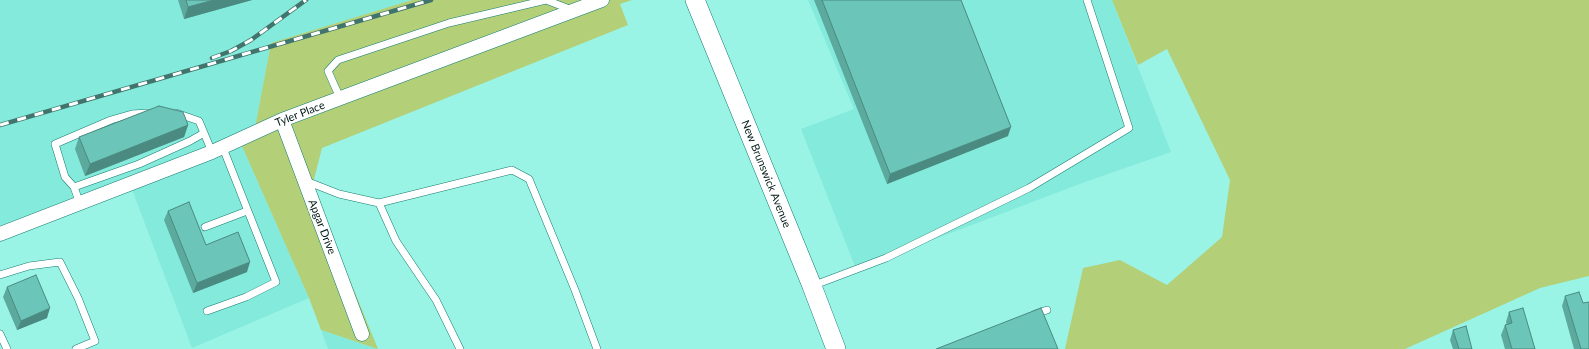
<!DOCTYPE html>
<style>
body{margin:0}
canvas{display:block;background:#99f4e6}
</style>
<canvas width="1589" height="349"></canvas>
<script>
const ctx = document.querySelector('canvas').getContext('2d');
ctx.lineJoin = 'round';
function fill(path, color) {
  ctx.fillStyle = color;
  ctx.fill(path, 'evenodd');
}
function poly(rows) {
  const path = new Path2D();
  for (const r of rows) {
    path.moveTo(r[0], r[1]);
    for (let i = 2; i < r.length; i += 2) path.lineTo(r[i], r[i + 1]);
  }
  return path;
}
function stroke(path, color, width, dash) {
  ctx.strokeStyle = color;
  ctx.lineWidth = width;
  ctx.lineCap = dash ? 'butt' : 'round';
  ctx.setLineDash(dash || []);
  ctx.stroke(path);
}
function drawText(font, color, halo, rows, align = 'center') {
  ctx.font = font + ' Lato,sans-serif';
  ctx.lineWidth = 3;
  ctx.setLineDash([]);
  ctx.textBaseline = 'middle';
  ctx.strokeStyle = halo;
  ctx.fillStyle = color;
  for (const [text, x, y, turn = 0] of rows) {
    ctx.save();
    ctx.translate(x, y);
    ctx.rotate((+turn || 0) * Math.PI / 180);
    ctx.textAlign = isNaN(turn) ? turn : align;
    if (halo) ctx.strokeText(text, 0, 0);
    ctx.fillText(text, 0, 0);
    ctx.restore();
  }
}
const built = poly([
 [0,0,412,0,271,43,254,133,238,137,309,298,192,348,131,187,0,237],
 [808,0,1112,0,1171,152,1085,182,856,269,801,129,854,109],
 [321,330,378,349,328,349]
]);
const green = poly([
 [412,0,632,0,620,4,628,25,322,148,312,187,378,349,321,330,309,298,238,137,254,133,271,43],
 [1112,0,1589,0,1589,276,1540,288,1405,349,1065,349,1083,268,1120,260,1167,285,1222,237,1230,180,1167,49,1138,65]
]);
const lane = poly([
 [340,98,328,71,338,60,449,23,546,0,572,10],
 [176,113,199,121,212,152],
 [306,181,339,194,379,203,512,170,529,179,575,290,597,349],
 [74,187,139,164,190,141,204,133],
 [379,203,396,241,436,300,460,349],
 [80,204,74,187,65,177,55,144,111,120,132,114,148,113],
 [205,227,247,211],
 [0,275,29,266,60,262,78,298,95,341,76,349],
 [812,286,886,258,1029,188,1129,128,1087,0],
 [207,311,246,297,276,282,223,148],
 [1035,314,1047,310],
 [0,334,7,349]
]);
const street = poly([
 [282,120,362,334],
 [0,234,212,152,282,120,602,0]
]);
const secondary = poly([
 [695,0,812,286,836,349]
]);
const rail = poly([
 [212,58,231,51,251,40,306,0],
 [0,125,431,0]
]);
const wall = poly([
 [178,0,252,0,184,19],
 [814,0,961,0,1008,136,887,184],
 [188,125,184,137,85,176,75,149,79,137],
 [168,211,206,245,247,272,193,293,164,220],
 [7,287,47,318,17,330,3,297],
 [1565,296,1583,303,1589,349,1574,349,1562,306],
 [1509,312,1535,349,1505,349,1501,335,1505,325,1507,325,1506,322],
 [1453,330,1472,349,1453,349,1450,340]
]);
const shadedWall = poly([
 [214,0,252,0,184,19,188,7],
 [188,125,184,137,85,176,90,164],
 [1011,127,1008,136,887,184,890,174],
 [250,262,247,272,193,293,197,283],
 [50,308,47,318,17,330,21,321]
]);
const building = poly([
 [186,0,214,0,188,7,186,0],
 [822,0,961,0,1011,127,890,174,822,0],
 [159,106,183,112,188,125,90,164,79,137,159,106],
 [189,202,206,245,238,232,250,262,197,283,168,211,189,202],
 [36,275,50,308,21,321,7,287,36,275],
 [1579,292,1583,303,1589,302,1589,349,1581,349,1565,296,1579,292],
 [1041,308,1058,349,936,349,1041,308],
 [1523,308,1535,349,1512,349,1505,325,1512,323,1509,312,1523,308],
 [1466,326,1472,349,1459,349,1453,330,1466,326]
]);
const streetNames = [
 ["Tyler Place",300,114,-21],
 ["New Brunswick Avenue",766,174,68],
 ["Apgar Drive",322,227,69]
];
fill(built, '#84eadb');
fill(green, '#b3cf78');
stroke(lane, '#167d72', 8);
stroke(street, '#167d72', 15);
stroke(secondary, '#167d72', 20);
stroke(lane, '#fff', 7);
stroke(street, '#fff', 14);
stroke(secondary, '#fff', 19);
stroke(rail, '#40746c', 4.5);
stroke(rail, '#fff', 3, [9]);
fill(wall, '#5ca99e');
fill(shadedWall, '#4b8a81');
fill(building, '#6bc5b8');
stroke(building, '#4b8a81', 1);
drawText('11px', '#001915', '#fff', streetNames);
</script>
